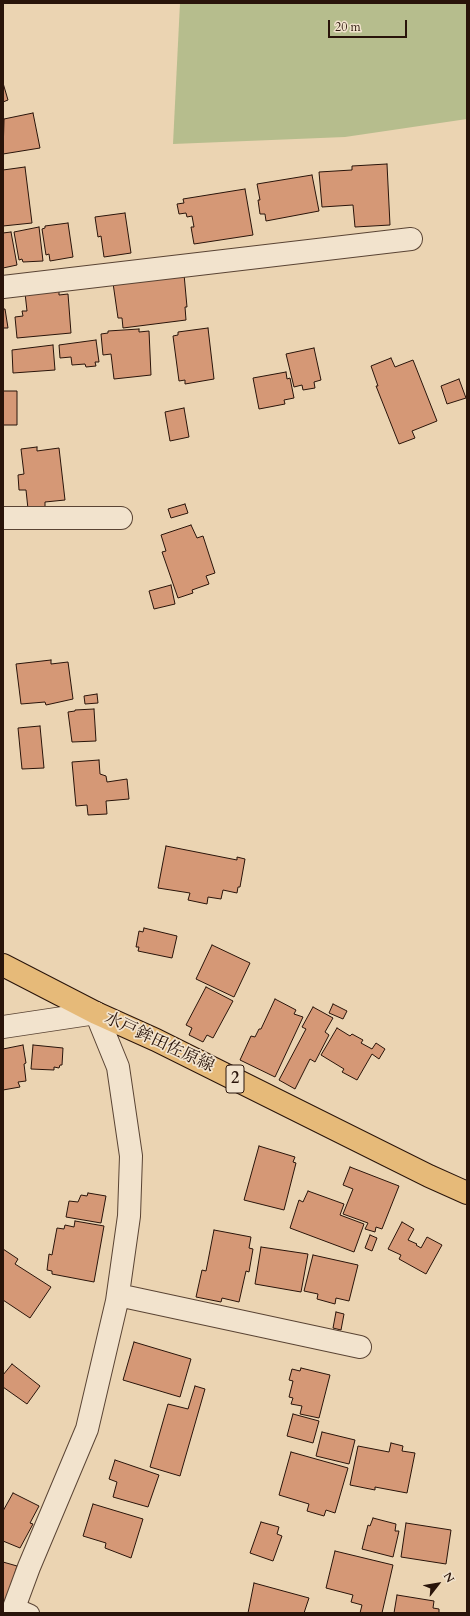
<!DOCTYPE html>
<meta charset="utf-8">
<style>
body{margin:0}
#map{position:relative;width:470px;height:1616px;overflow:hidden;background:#ebd4b2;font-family:Cardo,serif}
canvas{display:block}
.frame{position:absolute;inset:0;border:4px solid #29140a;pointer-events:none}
.north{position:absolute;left:418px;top:1564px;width:40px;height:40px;-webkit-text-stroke:3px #f2e3cd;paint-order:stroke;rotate:59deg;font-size:11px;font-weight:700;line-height:16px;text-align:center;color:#29140a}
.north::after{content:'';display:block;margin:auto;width:14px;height:18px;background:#29140a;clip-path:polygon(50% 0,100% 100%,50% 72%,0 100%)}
.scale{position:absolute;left:328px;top:20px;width:79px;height:18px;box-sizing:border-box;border:2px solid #29140a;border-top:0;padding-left:5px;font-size:12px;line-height:14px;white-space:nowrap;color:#29140a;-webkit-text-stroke:3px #f2e3cd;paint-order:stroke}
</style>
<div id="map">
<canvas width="470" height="1616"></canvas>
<div class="frame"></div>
<div class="north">N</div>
<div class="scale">20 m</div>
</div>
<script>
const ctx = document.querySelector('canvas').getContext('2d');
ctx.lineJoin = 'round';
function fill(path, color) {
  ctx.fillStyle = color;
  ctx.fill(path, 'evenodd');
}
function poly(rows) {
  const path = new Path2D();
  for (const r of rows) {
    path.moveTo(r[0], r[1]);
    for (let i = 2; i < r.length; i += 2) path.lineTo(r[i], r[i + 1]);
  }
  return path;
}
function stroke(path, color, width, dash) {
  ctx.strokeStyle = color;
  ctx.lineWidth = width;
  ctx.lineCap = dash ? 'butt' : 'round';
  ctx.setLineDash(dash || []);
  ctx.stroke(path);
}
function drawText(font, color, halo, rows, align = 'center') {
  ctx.font = font + ' Cardo,"Noto Serif JP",serif';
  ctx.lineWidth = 3.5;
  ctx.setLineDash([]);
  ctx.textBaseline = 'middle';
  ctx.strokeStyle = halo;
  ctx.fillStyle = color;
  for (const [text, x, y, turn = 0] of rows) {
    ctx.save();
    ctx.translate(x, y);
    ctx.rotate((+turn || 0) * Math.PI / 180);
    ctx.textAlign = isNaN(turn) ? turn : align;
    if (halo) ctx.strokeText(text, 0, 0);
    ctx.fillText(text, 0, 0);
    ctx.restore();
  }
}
const green = poly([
 [180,3,467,3,467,119,345,137,173,144]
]);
const building = poly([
 [3,83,8,100,3,102,3,83],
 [33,113,40,148,3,154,4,119,33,113],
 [387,164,390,225,355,227,353,205,322,207,319,172,352,170,352,166,387,164],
 [25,167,32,223,3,226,3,170,25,167],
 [312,175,319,211,266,221,265,214,260,214,258,200,260,200,257,184,312,175],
 [245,189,253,235,194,244,191,227,194,227,192,216,187,217,186,213,179,214,177,204,184,203,183,199,245,189],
 [125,213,131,253,104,257,101,236,98,237,95,217,125,213],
 [68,223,73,257,50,261,49,254,46,255,42,229,45,228,45,226,68,223],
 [39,227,43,261,23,262,22,259,19,260,14,232,39,227],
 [11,232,17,265,3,268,3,233,11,232],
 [184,274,187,307,185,307,186,320,123,328,122,318,118,318,113,283,184,274],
 [59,289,59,295,68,294,71,333,17,338,15,317,23,316,22,311,27,311,25,293,59,289],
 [3,309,5,309,8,328,3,328,3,309],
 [208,328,214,379,185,384,185,380,179,381,173,336,178,335,178,332,208,328],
 [139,329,139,332,149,331,151,375,114,379,111,354,103,355,101,334,108,333,108,331,139,329],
 [96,340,99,362,95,362,96,366,86,367,85,364,72,365,71,357,60,358,59,345,96,340],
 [53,345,55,370,13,373,12,350,53,345],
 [314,348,321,380,314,382,315,388,303,390,302,385,294,387,286,354,314,348],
 [391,358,395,367,413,360,437,421,412,431,415,438,399,444,376,386,378,386,371,366,391,358],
 [286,372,287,379,290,378,294,398,284,400,285,404,259,409,253,378,286,372],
 [459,379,466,398,447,404,441,386,459,379],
 [3,391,17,391,17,425,3,425,3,391],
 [184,408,189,437,170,441,165,412,184,408],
 [37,447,37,451,59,448,65,500,45,502,45,507,28,509,26,490,19,490,18,475,24,474,21,449,37,447],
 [185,504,188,513,171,518,168,509,185,504],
 [191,525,197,538,203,536,215,573,206,576,209,584,192,590,193,593,178,598,162,552,166,551,161,535,191,525],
 [171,585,175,604,154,609,149,591,171,585],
 [51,660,51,664,68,662,73,699,46,705,45,702,21,704,16,664,51,660],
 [97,694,98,703,85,704,84,696,97,694],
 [94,709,96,741,72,742,68,712,75,711,75,710,94,709],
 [40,726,44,768,22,769,18,728,40,726],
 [99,760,100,774,106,776,107,782,127,779,129,799,106,801,107,814,88,815,87,805,76,806,72,762,99,760],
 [166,846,237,860,237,857,245,859,240,887,238,887,237,893,223,890,221,899,208,897,207,904,188,900,190,893,158,888,166,846],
 [144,928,177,936,172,958,138,951,139,947,136,947,139,931,143,932,144,928],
 [212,945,250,963,234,997,196,979,212,945],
 [206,987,233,1001,213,1038,207,1035,203,1042,189,1035,192,1028,186,1025,206,987],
 [275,999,296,1010,294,1014,303,1017,275,1077,240,1060,251,1036,255,1037,259,1029,261,1029,275,999],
 [333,1004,347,1011,343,1019,329,1013,333,1004],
 [313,1007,333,1018,325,1032,329,1035,315,1062,310,1059,295,1089,279,1080,306,1029,302,1027,313,1007],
 [337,1028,350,1036,352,1034,363,1040,361,1043,372,1049,376,1043,385,1049,379,1059,372,1054,357,1080,342,1072,344,1069,321,1055,337,1028],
 [23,1045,26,1063,24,1064,26,1081,18,1082,20,1087,3,1090,3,1049,23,1045],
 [33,1045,63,1048,62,1065,60,1065,59,1068,54,1067,54,1070,31,1069,33,1045],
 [259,1146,295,1157,293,1162,296,1163,284,1210,244,1200,259,1146],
 [350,1167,399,1186,382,1229,376,1227,375,1232,365,1229,368,1223,343,1214,353,1189,343,1185,350,1167],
 [308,1191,344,1204,340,1215,364,1224,354,1252,290,1228,299,1200,303,1202,308,1191],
 [88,1193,106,1196,101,1223,66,1217,69,1201,78,1202,81,1195,87,1196,88,1193],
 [75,1221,104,1226,94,1282,52,1274,52,1271,47,1270,49,1254,52,1255,57,1228,64,1229,65,1225,74,1227,75,1221],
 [402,1222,414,1229,408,1240,417,1244,416,1245,421,1248,427,1237,442,1245,426,1274,399,1259,401,1255,388,1249,402,1222],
 [214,1230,251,1237,249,1248,253,1249,249,1272,246,1271,239,1302,222,1298,221,1302,196,1297,202,1270,206,1271,214,1230],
 [370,1235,377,1238,372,1251,365,1248,370,1235],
 [261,1247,308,1254,301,1292,255,1284,261,1247],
 [3,1249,18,1259,15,1264,51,1287,30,1318,3,1300,3,1249],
 [313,1255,358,1265,349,1301,336,1298,335,1304,317,1299,318,1294,304,1291,313,1255],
 [336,1312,344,1314,341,1330,333,1328,336,1312],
 [134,1342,191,1359,180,1397,123,1380,134,1342],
 [12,1364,40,1386,27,1404,3,1387,3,1375,12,1364],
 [301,1368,330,1375,319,1418,300,1414,302,1406,291,1404,293,1398,289,1397,293,1381,289,1380,292,1369,300,1371,301,1368],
 [195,1386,205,1389,180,1476,150,1467,168,1404,188,1409,195,1386],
 [293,1414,319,1421,313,1443,287,1436,293,1414],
 [322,1432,355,1440,349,1464,316,1456,322,1432],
 [391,1443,403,1446,402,1451,415,1453,407,1493,375,1487,375,1490,350,1485,358,1446,389,1452,391,1443],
 [291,1452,348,1468,335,1513,326,1510,324,1516,307,1511,309,1504,279,1495,291,1452],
 [115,1460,159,1475,148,1507,113,1497,117,1482,109,1479,115,1460],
 [13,1493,39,1506,30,1523,33,1524,20,1548,3,1541,3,1511,13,1493],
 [93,1504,143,1519,131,1558,105,1548,106,1543,83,1536,93,1504],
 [373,1518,396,1524,395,1531,399,1531,393,1557,362,1549,368,1525,370,1526,373,1518],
 [261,1522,279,1527,277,1534,282,1536,273,1561,250,1553,261,1522],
 [406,1523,451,1530,446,1564,401,1557,406,1523],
 [335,1551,393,1565,382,1613,360,1613,362,1605,351,1602,353,1595,326,1588,335,1551],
 [3,1562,17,1566,6,1604,3,1603,3,1562],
 [254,1583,309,1598,304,1613,248,1613,254,1583],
 [397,1595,434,1601,433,1608,439,1609,439,1613,394,1613,397,1595]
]);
const service = poly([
 [15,1606,31,1613]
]);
const minor = poly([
 [3,287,411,239],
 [3,518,121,518],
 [118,1295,360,1347],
 [12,1613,29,1567,87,1429,117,1301,129,1216,131,1156,118,1067,96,1013]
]);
const tertiary = poly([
 [3,1027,96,1013]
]);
const primary = poly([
 [3,965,96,1013,156,1040,429,1176,467,1193]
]);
const shields = [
 [235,1079,18]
];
const shieldNames = [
 ["2",235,1079]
];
const streetNames = [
 ["水戸鉾田佐原線",159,1043,25]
];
fill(green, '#b6bd8d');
fill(building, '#d59876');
stroke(building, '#29140a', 1);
stroke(service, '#5a4434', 18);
stroke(minor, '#5a4434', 24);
stroke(tertiary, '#5a4434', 24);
stroke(primary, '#29140a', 24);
stroke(service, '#f2e3cd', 16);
stroke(minor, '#f2e3cd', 22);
stroke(tertiary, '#f2e3cd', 22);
stroke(primary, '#e6ba79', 22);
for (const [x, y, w] of shields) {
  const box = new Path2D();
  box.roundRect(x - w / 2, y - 14, w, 28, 3);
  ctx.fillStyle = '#f2e3cd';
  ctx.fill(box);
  stroke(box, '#29140a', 1);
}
drawText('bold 16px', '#29140a', null, shieldNames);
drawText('17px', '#29140a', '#f2e3cd', streetNames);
</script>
